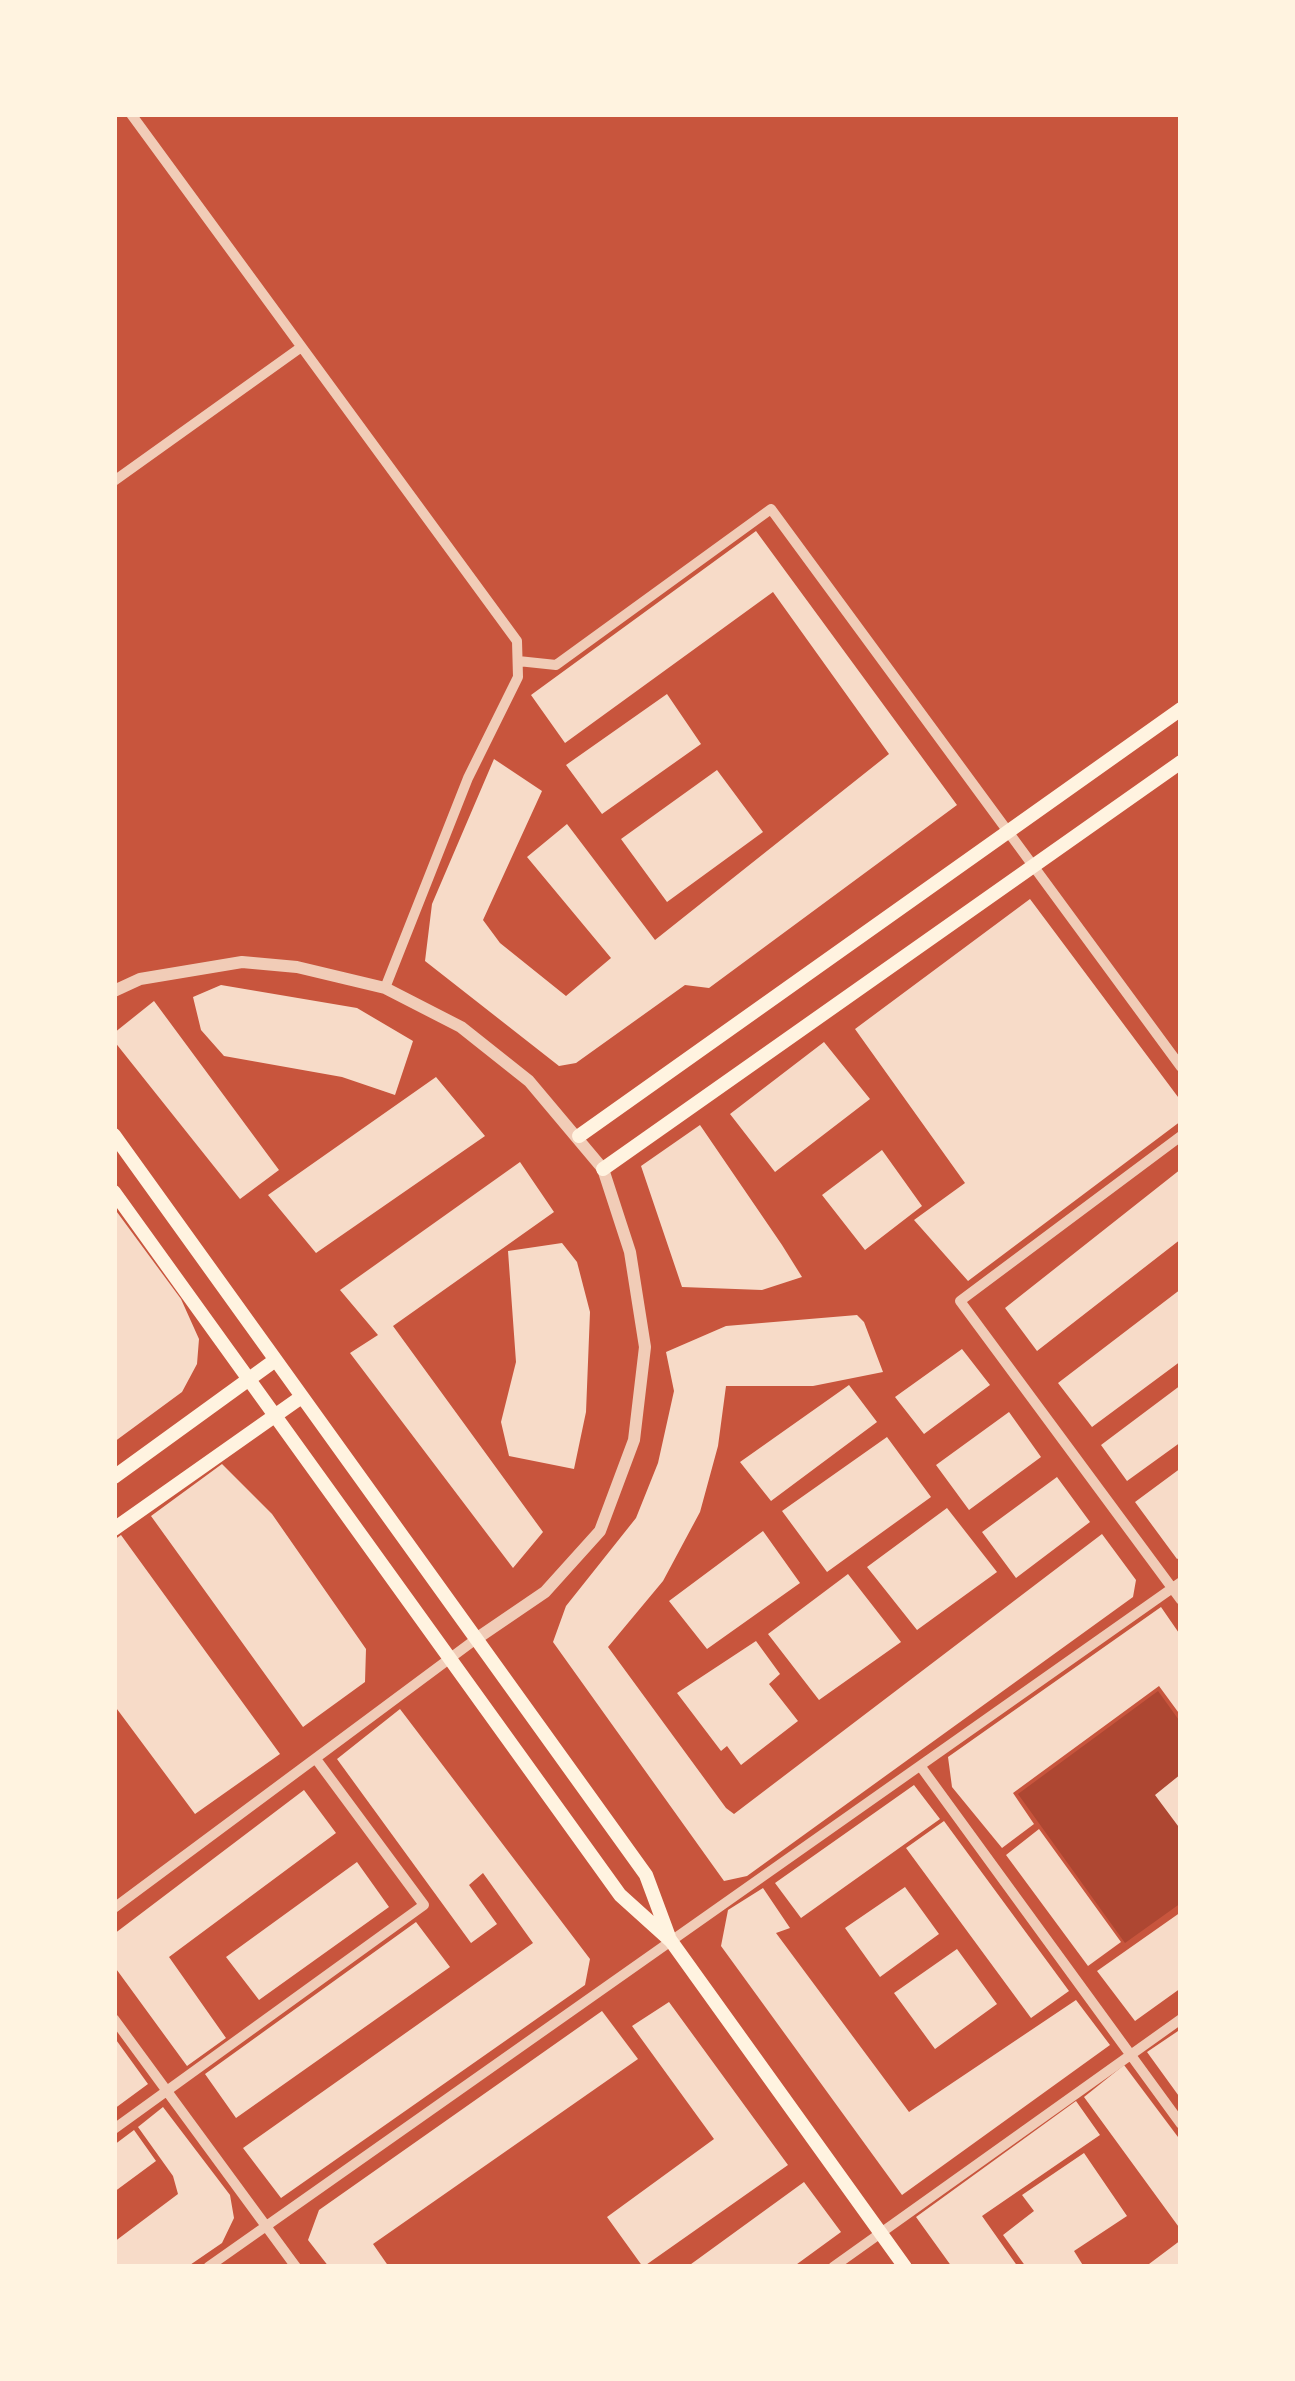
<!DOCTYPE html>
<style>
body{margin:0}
#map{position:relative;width:1295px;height:2381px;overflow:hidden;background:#c8553d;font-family:"Fira Sans Condensed",sans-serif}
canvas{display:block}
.frame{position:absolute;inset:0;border:117px solid #fff3e0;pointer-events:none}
</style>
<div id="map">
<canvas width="1295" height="2381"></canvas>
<div class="frame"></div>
</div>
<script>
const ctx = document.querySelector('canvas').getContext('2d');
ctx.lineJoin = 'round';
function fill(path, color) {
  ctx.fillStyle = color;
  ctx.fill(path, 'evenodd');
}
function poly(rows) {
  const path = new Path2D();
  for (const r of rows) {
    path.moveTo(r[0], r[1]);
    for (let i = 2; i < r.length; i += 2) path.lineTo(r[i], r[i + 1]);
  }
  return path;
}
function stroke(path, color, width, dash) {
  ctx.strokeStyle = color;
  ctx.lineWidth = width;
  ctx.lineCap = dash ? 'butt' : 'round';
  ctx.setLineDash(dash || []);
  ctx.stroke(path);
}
const green = poly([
 [1158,1691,1181,1723,1181,1903,1125,1943,1018,1794]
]);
const building = poly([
 [756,531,957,805,709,988,685,985,576,1063,559,1066,425,961,432,904,494,759,542,791,483,920,500,943,566,996,611,958,527,857,567,824,655,940,889,754,773,592,565,743,531,695],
 [667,694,701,744,602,814,566,765],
 [717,770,763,832,667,902,621,839],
 [1030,899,1181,1101,1181,1121,968,1281,914,1220,965,1183,855,1029],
 [221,985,357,1008,413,1041,395,1095,342,1077,224,1056,201,1030,193,997],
 [154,1001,279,1170,240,1199,114,1041,114,1033],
 [824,1042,870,1099,775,1172,730,1114],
 [436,1077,485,1136,316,1253,268,1195],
 [700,1125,782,1245,802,1277,762,1290,682,1287,641,1166],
 [882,1150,922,1206,865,1250,822,1195],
 [520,1162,554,1212,393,1326,543,1532,513,1568,350,1353,378,1335,340,1290],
 [1181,1169,1181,1239,1037,1351,1005,1308],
 [114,1208,181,1299,199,1339,197,1364,182,1392,114,1442],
 [562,1243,577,1262,590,1312,586,1412,574,1469,509,1456,501,1422,516,1362,508,1251],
 [1181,1289,1181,1361,1092,1427,1058,1383],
 [857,1315,864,1322,883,1372,813,1386,726,1386,718,1446,700,1512,663,1581,608,1647,726,1808,734,1814,1102,1534,1136,1580,1133,1597,747,1876,724,1881,553,1642,566,1606,636,1518,658,1463,674,1391,666,1352,726,1326],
 [962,1349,990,1385,924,1434,895,1397],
 [849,1385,877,1422,771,1501,740,1462],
 [1181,1385,1181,1442,1127,1481,1101,1445],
 [1009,1412,1041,1457,969,1510,936,1465],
 [887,1437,931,1497,827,1572,782,1511],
 [222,1464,272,1514,366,1649,365,1682,303,1727,151,1516],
 [1181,1468,1181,1557,1177,1559,1135,1502],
 [1057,1477,1090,1522,1016,1578,982,1532],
 [947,1508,997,1572,917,1630,867,1567],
 [763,1531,800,1583,707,1649,669,1601],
 [121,1535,280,1754,195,1814,114,1705,114,1540],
 [848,1574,901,1642,819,1700,768,1634],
 [1161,1607,1181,1636,1181,1716,1159,1686,1013,1793,1034,1824,1002,1848,952,1787,948,1757],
 [756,1641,780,1674,769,1684,798,1721,741,1765,727,1746,721,1751,677,1693],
 [400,1709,590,1959,585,1985,281,2198,243,2148,533,1943,483,1873,469,1885,497,1924,471,1943,337,1759],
 [1181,1774,1181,1830,1155,1795],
 [914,1785,940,1819,801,1918,775,1883],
 [304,1790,336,1833,169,1957,226,2038,187,2066,114,1966,114,1934],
 [944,1821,1069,1991,1031,2018,906,1848],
 [1039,1829,1121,1942,1088,1966,1006,1855],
 [357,1862,389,1907,259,2000,226,1957],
 [905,1887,939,1934,880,1977,845,1928],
 [763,1888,790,1928,776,1933,909,2112,1076,2000,1110,2045,902,2195,721,1946,728,1910],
 [1181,1912,1181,1988,1135,2021,1097,1971],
 [416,1922,450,1967,236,2118,205,2074],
 [957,1949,997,2004,935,2049,894,1993],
 [669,2002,788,2165,643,2267,607,2217,714,2139,632,2026],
 [602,2011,638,2059,373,2244,389,2267,329,2267,308,2240,319,2210],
 [1181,2029,1181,2099,1147,2052],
 [114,2037,148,2084,114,2109],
 [1124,2065,1181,2141,1181,2230,1084,2097],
 [1076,2101,1100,2135,982,2216,1018,2267,952,2267,916,2217],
 [163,2107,230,2195,234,2218,222,2243,187,2267,114,2267,114,2242,178,2194,173,2176,138,2127],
 [134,2130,156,2161,114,2192,114,2145],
 [1084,2153,1127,2216,1074,2251,1084,2267,1026,2267,1003,2235,1034,2211,1022,2195],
 [804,2182,841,2232,793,2267,687,2267],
 [1181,2240,1181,2267,1145,2267]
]);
const minor = poly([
 [131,114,517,641,518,677,468,778,385,988],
 [114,481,300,348],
 [518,661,556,665,771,509,1181,1067],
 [1181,1136,960,1301,1181,1600],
 [921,1767,1181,2124],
 [114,1908,476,1639],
 [114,2019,296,2267],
 [114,2129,424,1905,316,1759],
 [208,2267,1181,1582],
 [833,2267,1181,2019]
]);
const tertiary = poly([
 [114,991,140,979,242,962,297,967,385,988,461,1027,529,1081,603,1169,630,1252,645,1347,634,1440,600,1531,545,1592,476,1639]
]);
const secondary = poly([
 [114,1135,646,1875,669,1937],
 [579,1136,1181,709],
 [603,1169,1181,762],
 [114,1192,620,1895,671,1941,905,2267],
 [114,1477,274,1361],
 [114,1529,300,1398]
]);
fill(green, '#ae4732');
fill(building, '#f7dbc8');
stroke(minor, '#f1ccb7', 10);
stroke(tertiary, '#f1ccb7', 12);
stroke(secondary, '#fff3e0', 14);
</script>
